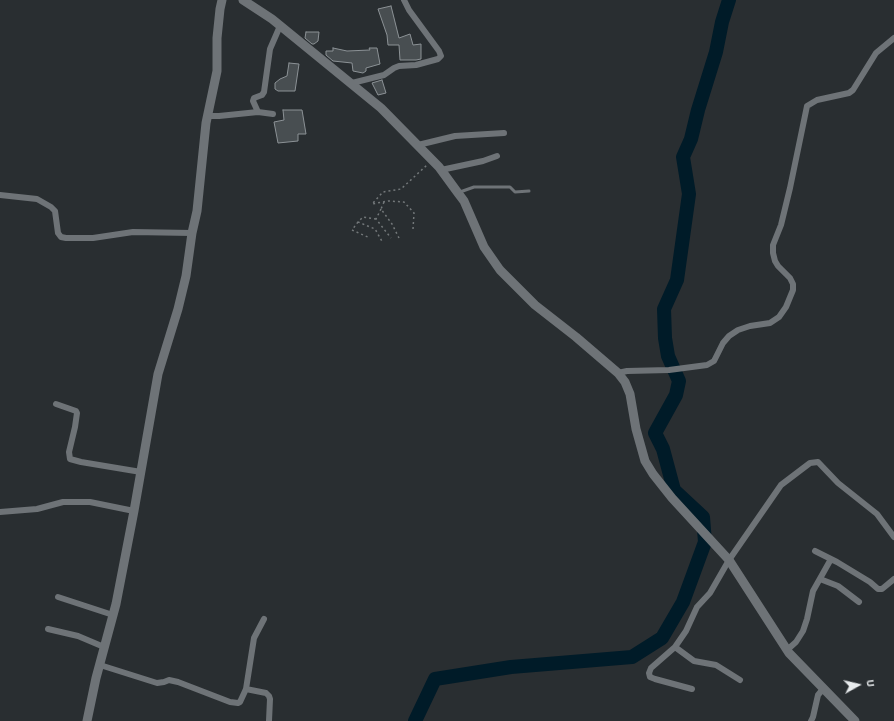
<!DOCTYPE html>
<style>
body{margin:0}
#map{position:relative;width:894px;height:721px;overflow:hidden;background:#292e31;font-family:"Alegreya Sans",sans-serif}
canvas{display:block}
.north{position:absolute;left:838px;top:665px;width:40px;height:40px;-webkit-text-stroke:3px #292e31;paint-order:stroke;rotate:82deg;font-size:11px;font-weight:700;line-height:16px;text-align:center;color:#e8ebed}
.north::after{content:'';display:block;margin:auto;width:14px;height:18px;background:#e8ebed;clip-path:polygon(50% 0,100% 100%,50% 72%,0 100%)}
</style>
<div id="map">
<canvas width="894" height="721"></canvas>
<div class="north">U</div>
</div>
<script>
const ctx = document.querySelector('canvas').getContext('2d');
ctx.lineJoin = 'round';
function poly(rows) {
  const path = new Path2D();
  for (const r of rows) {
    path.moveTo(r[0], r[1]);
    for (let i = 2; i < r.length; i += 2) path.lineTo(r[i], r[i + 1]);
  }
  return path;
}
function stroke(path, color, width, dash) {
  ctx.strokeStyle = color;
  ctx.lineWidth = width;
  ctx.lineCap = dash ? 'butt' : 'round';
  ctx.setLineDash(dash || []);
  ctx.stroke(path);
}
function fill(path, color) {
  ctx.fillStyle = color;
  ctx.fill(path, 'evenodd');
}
const river = poly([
 [415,721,435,679,511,667,632,657,662,638,683,602,705,542,703,517,674,490,663,449,655,433,676,395,679,381,668,356,665,338,664,309,677,280,689,194,683,157,691,139,698,110,716,52,722,22,729,0]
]);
const building = poly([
 [391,6,399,38,410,34,413,45,421,44,421,59,416,60,400,60,399,45,388,45,387,35,378,9,391,6],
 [306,32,319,32,318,41,314,44,312,44,305,38,306,32],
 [333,48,347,51,370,50,369,48,377,48,380,64,366,68,366,71,363,73,353,71,352,63,333,61,326,55,326,51,333,51,333,48],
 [289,63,299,64,295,91,278,91,275,89,275,83,280,79,287,76,289,63],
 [382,80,386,93,378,95,372,83,382,80],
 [283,110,302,110,306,134,298,134,298,141,278,143,274,122,284,120,283,110]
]);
const path = poly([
 [384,202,381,209,392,224,399,238],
 [381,209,376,219,391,238],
 [376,219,363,217,358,222,375,229,383,243],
 [358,222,352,230,370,238],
 [413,229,414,213,404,202,388,201,372,204,383,192,401,189,427,165]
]);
const lane = poly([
 [460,192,474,187,510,187,515,192,529,191]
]);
const street = poly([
 [352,83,384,75,394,68,399,66,416,65,438,59,441,56,439,51,409,10,404,0],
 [258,112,253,101,254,98,262,95,264,92,270,49,280,26],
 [208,116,219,116,258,112,273,114],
 [418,145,455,136,504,133],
 [441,170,483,161,497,156],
 [0,195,37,199,51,207,55,211,58,233,61,237,66,238,93,238,133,232,192,233],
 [618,373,627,371,669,370,707,365,714,361,723,343,729,336,738,330,750,326,770,323,779,317,786,307,793,290,793,284,790,278,778,266,775,261,773,253,773,245,781,225,790,188,807,106,817,100,849,93,853,90,876,53,894,38],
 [56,404,76,411,77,413,75,427,69,452,70,459,81,462,141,472],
 [0,512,37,509,63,502,90,502,134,511],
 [815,551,837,562,870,582,878,589,882,589,894,579],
 [820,579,838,586,859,602],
 [58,597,113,615],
 [48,629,78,636,104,647],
 [675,647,694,661,716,665,740,680],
 [787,650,796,642,803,631,807,619,813,591,831,559],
 [100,665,157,683,164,682,169,680,178,682,230,702,238,703,240,702,246,689,266,693,269,696,270,699,269,721],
 [246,689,254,638,264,619],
 [692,689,655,679,650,677,649,673,651,668,675,647,686,631,697,607,710,593,729,560,781,485,810,463,818,462,838,483,877,514,894,537],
 [811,721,813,717,818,695,823,689]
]);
const secondary = poly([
 [243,0,272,19,381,108,439,167,458,193,464,201,484,247,500,270,535,305,576,337,618,373,625,382,630,394,636,429,645,461,653,474,672,498,729,560,789,653,855,721],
 [87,721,96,678,116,604,134,511,158,374,178,309,186,276,192,233,197,211,206,123,217,71,217,38,220,9,222,0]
]);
stroke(river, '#001b28', 14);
fill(building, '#484e51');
stroke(building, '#8c9296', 1);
stroke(path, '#73787a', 1.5, [2, 3]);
stroke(lane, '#6e7377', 3);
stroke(street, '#6e7377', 6);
stroke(secondary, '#6e7377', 9);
</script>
